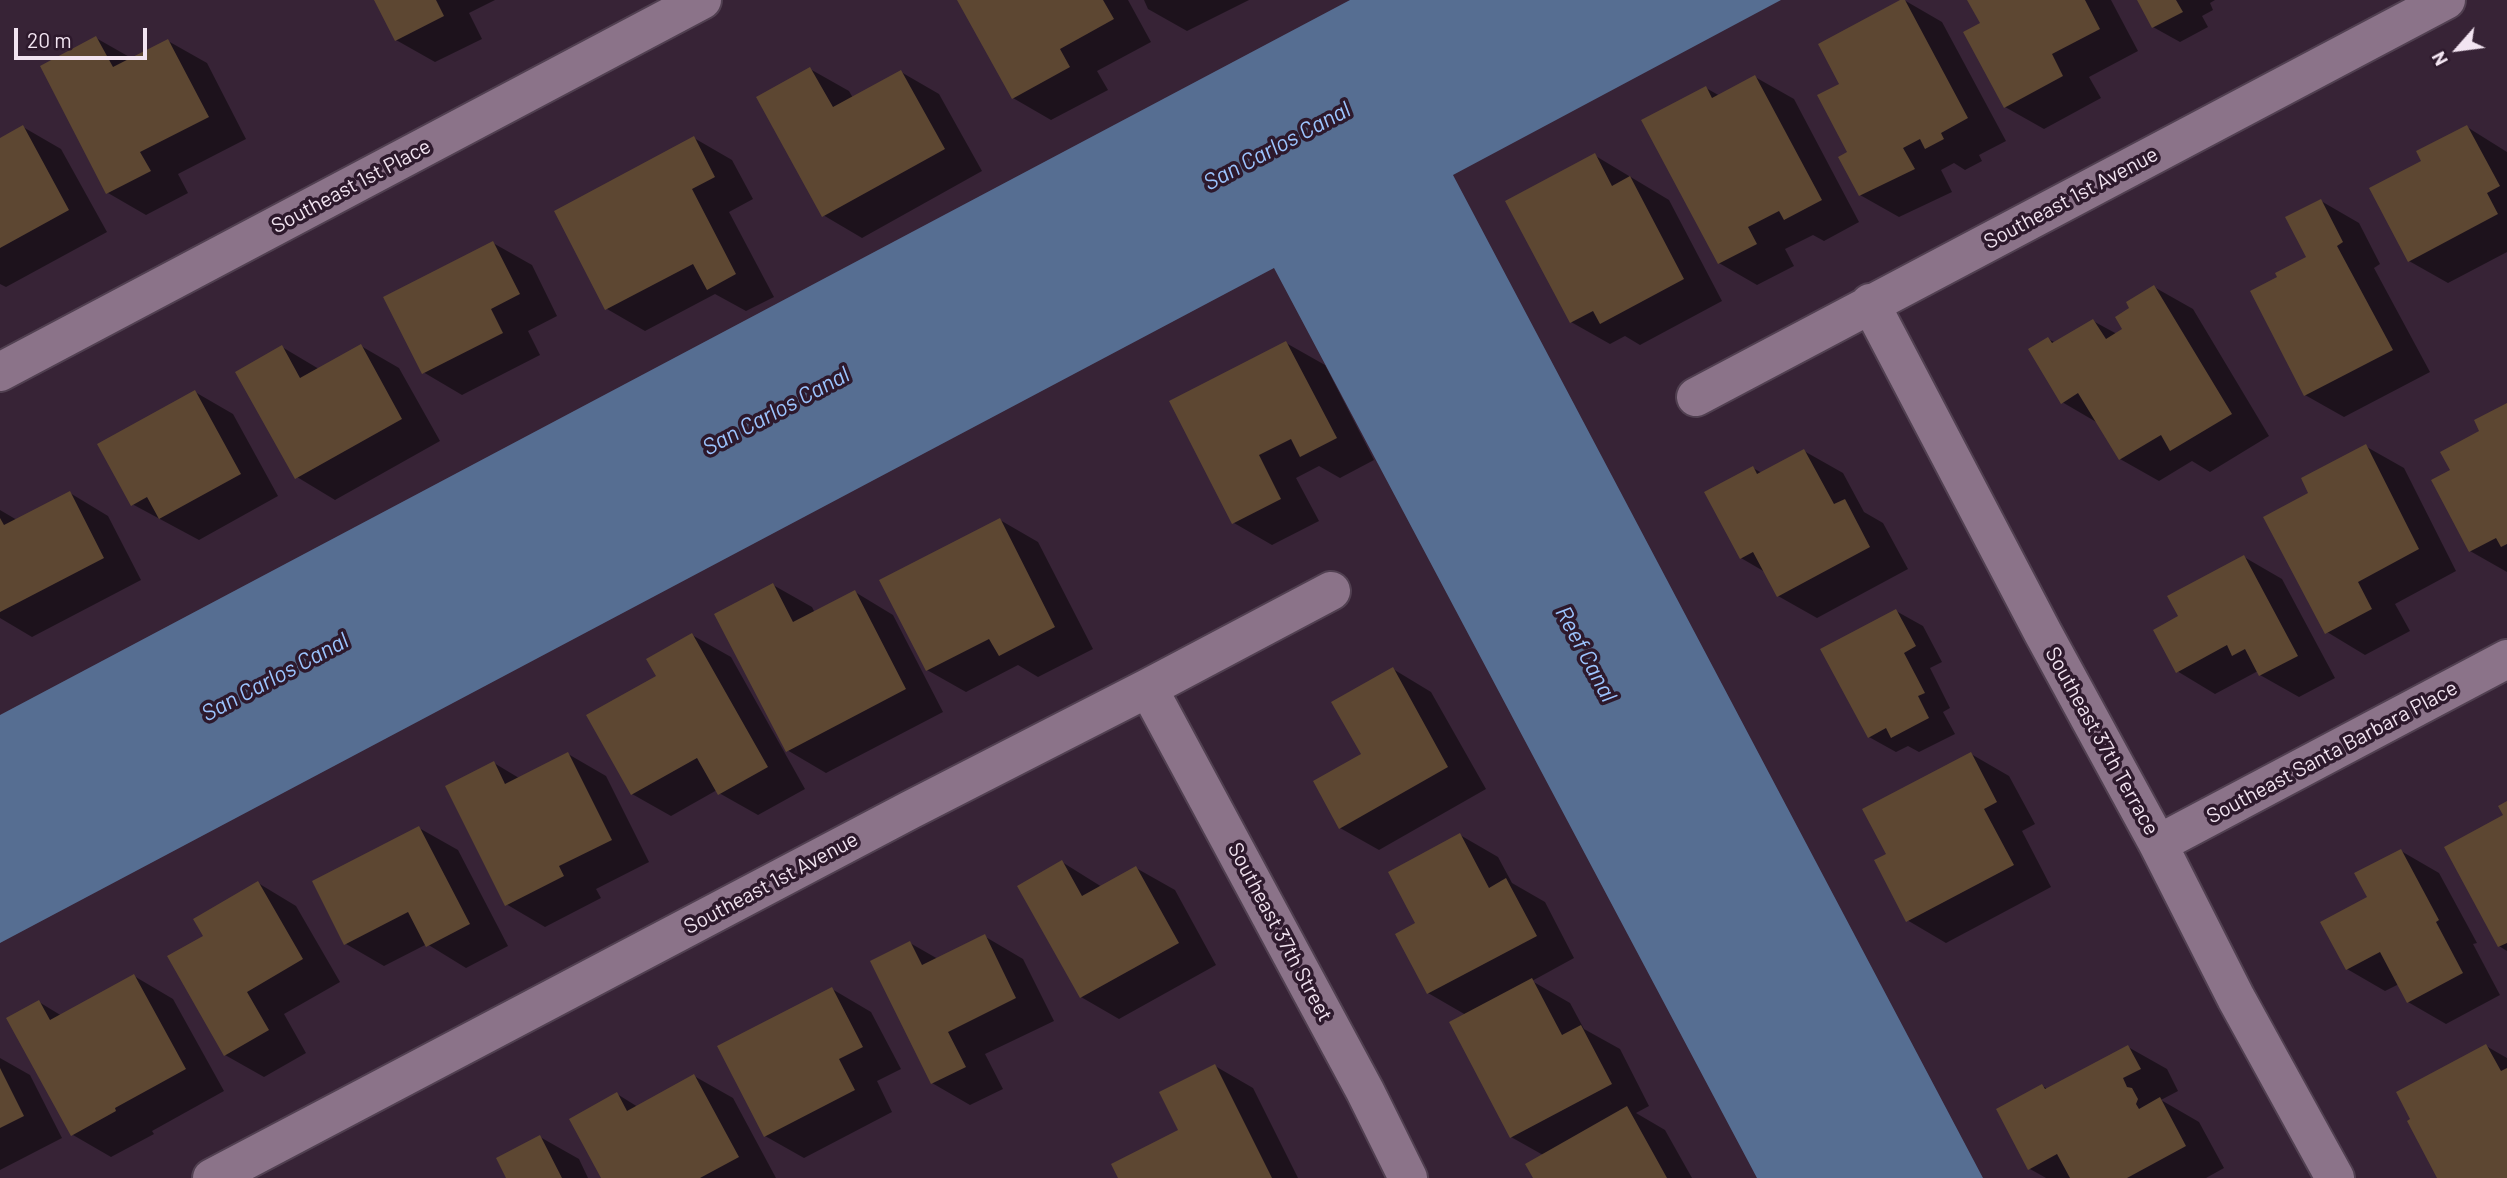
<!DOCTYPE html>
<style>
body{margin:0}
#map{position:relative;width:2507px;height:1178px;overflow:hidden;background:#372336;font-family:Barlow,sans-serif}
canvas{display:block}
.north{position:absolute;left:2423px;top:14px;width:70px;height:70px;-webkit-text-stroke:5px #2d192c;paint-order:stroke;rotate:242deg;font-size:19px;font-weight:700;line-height:28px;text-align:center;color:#f2e4f1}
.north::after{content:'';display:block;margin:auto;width:24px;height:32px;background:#f2e4f1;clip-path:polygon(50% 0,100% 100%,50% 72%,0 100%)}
.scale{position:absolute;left:14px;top:28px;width:133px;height:32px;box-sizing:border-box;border:4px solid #f2e4f1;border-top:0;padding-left:9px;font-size:21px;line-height:24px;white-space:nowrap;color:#f2e4f1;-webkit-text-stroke:5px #2d192c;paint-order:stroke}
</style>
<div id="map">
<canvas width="2507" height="1178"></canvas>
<div class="north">N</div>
<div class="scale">20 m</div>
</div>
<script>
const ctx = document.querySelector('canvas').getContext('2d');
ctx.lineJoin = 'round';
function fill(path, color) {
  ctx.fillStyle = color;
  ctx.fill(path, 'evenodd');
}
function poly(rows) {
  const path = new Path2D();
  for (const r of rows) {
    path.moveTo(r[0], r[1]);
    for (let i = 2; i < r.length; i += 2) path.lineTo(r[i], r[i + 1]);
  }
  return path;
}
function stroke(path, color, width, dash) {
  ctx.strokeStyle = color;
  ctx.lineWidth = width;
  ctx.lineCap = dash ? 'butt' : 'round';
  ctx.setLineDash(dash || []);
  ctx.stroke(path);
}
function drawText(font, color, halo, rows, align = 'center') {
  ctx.font = font + ' Barlow,sans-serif';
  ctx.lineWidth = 7;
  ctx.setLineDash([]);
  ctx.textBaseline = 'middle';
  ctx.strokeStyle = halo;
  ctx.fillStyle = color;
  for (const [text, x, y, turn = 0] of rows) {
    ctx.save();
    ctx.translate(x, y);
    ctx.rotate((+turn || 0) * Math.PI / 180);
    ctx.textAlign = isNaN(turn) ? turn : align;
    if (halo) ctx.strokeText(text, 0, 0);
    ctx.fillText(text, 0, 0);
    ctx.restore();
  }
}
const water = poly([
 [1350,0,1781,0,1453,175,1983,1178,1757,1178,1274,268,0,943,0,715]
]);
const shadow = poly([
 [376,0,495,0,469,13,482,39,435,62,396,40],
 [959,0,1128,0,1151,42,1097,71,1108,90,1051,120,1013,98],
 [1144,0,1249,0,1187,31,1148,9],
 [1904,0,1942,22,2006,141,1979,155,1982,161,1965,170,1954,163,1941,170,1952,192,1899,217,1860,195,1850,152,1841,84],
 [1969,0,2111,0,2138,51,2089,77,2101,98,2044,129,2005,107,1982,24],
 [2139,0,2215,0,2210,3,2213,10,2202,16,2208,27,2180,42,2153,27],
 [96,38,133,59,168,41,207,63,246,139,178,174,188,193,146,215,108,193],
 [810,69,849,91,853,98,901,72,939,94,982,171,862,238,823,215],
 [1755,77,1794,99,1859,222,1824,241,1813,235,1785,249,1794,266,1757,285,1719,263,1706,88,1720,96],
 [23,127,61,149,107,232,6,287,0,284,0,139],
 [2467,127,2507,152,2507,252,2448,283,2409,261,2424,161],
 [694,138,732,160,753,199,729,212,774,297,746,311,715,294,645,331,607,309],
 [1594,155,1669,200,1722,301,1640,345,1625,336,1610,344,1571,322],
 [2321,201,2359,223,2380,264,2374,268,2430,372,2344,417,2305,395,2308,258],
 [493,243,532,265,557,316,528,331,540,355,462,395,423,372],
 [2154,287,2193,309,2269,436,2210,472,2192,461,2159,481,2120,459,2098,423,2062,402,2048,339,2056,343,2093,321,2117,334,2124,329,2132,308],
 [1286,343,1325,365,1374,460,1340,478,1319,466,1296,478,1319,521,1272,545,1234,523],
 [361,346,399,368,440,441,335,500,297,477,282,347,319,369],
 [195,392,233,414,278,496,199,540,132,504],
 [2507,405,2507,572,2470,551,2482,432],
 [2365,446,2404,468,2456,571,2395,604,2410,631,2365,655,2327,632,2311,493],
 [1804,451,1843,473,1864,512,1883,523,1908,569,1817,618,1778,596,1765,572,1741,558,1753,468,1762,473],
 [70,493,108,516,141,580,32,637,0,618,0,510,17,520],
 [1000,520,1038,542,1093,649,1038,677,1018,665,966,692,927,670],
 [2244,557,2282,579,2335,678,2299,697,2260,675,2258,671,2215,694,2177,671,2180,617],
 [773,585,812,607,815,613,855,592,893,615,943,712,826,773,787,750],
 [1896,611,1923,626,1942,662,1930,668,1950,708,1943,712,1955,734,1919,752,1908,746,1896,752,1869,737],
 [692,635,731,657,805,789,758,815,719,793,717,790,671,816,632,794,658,676],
 [1393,669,1431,692,1486,789,1379,850,1340,828],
 [568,754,606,776,649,862,596,889,601,898,545,927,506,904,494,763,519,778],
 [1971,754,2009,776,2035,824,2022,831,2051,887,1946,943,1907,920,1889,854],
 [2507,803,2507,951,2499,946],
 [419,828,458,850,508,946,466,968,427,944,384,966,346,944],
 [1460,835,1498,857,1512,883,1545,902,1574,958,1532,981,1570,1003,1584,1029,1620,1049,1649,1106,1636,1113,1665,1130,1692,1178,1535,1178,1543,1155,1511,1137,1466,1015,1428,993,1417,924],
 [2401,851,2439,873,2477,943,2473,944,2500,995,2446,1024,2408,1002,2399,984,2385,991,2347,969,2369,898],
 [1062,862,1102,887,1136,868,1175,890,1216,965,1119,1019,1081,997],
 [258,883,296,906,340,982,284,1014,306,1053,264,1077,225,1055,205,936],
 [984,936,1023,959,1054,1021,985,1054,1003,1089,970,1105,932,1083,910,943,938,959],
 [134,976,173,999,224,1091,152,1131,154,1134,111,1157,73,1135,39,1002,62,1016],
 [832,989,871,1012,901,1069,877,1081,892,1112,804,1158,765,1136],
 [2486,1046,2507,1058,2507,1178,2439,1178],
 [2128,1047,2167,1069,2178,1091,2161,1100,2199,1122,2224,1168,2206,1178,2046,1178,2030,1169,2042,1086,2048,1089],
 [0,1058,30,1075,62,1138,0,1170],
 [1215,1066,1253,1088,1298,1178,1120,1178,1181,1130],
 [694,1076,733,1098,776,1178,603,1178,617,1094,638,1107],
 [540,1137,579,1159,588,1178,508,1178]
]);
const building = poly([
 [374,0,436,0,444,16,395,41],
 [957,0,1103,0,1114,19,1060,49,1070,67,1012,99],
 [1900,0,1905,0,1968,118,1941,133,1944,139,1925,149,1920,139,1903,148,1915,169,1859,196,1838,157,1847,152,1817,95,1839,84,1818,44],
 [1967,0,2085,0,2100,29,2052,54,2063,76,2004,108,1963,32,1980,23],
 [2137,0,2176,0,2183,12,2152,28],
 [96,36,113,67,168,39,209,117,140,152,151,171,106,194,40,66],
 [810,67,833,107,901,70,945,149,822,217,756,97],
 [1755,75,1822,200,1784,220,1779,211,1748,227,1757,244,1718,264,1641,120,1706,86,1712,98],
 [23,125,69,210,0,248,0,138],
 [2467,125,2500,186,2487,193,2498,214,2408,262,2369,188,2421,161,2416,151],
 [694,136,715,177,692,189,736,274,707,290,693,264,605,310,554,211],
 [1595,153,1612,186,1630,176,1684,279,1600,324,1593,311,1570,323,1505,201],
 [2321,199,2343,242,2337,246,2393,350,2304,396,2250,291,2277,277,2275,273,2306,257,2285,217],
 [493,241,520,294,491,309,503,333,422,374,383,297],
 [2154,285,2232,414,2170,451,2161,435,2119,460,2078,393,2061,404,2028,349,2048,337,2052,343,2093,319,2106,339,2122,329,2115,317,2129,308,2126,302],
 [1286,341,1337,438,1300,457,1291,439,1259,455,1281,499,1232,524,1169,401],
 [361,344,402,419,295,479,235,372,282,345,300,378],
 [195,390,241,474,159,519,147,497,131,506,97,444],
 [2507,403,2507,544,2501,547,2496,538,2469,552,2431,480,2450,470,2440,452,2479,431,2474,420],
 [2366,444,2419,549,2358,582,2372,609,2325,634,2263,517,2308,493,2301,478],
 [1804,449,1834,504,1845,499,1870,547,1777,597,1753,552,1740,559,1704,492,1753,466,1757,474],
 [70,491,104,558,0,612,0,518,4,525],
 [1000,518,1055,627,999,656,989,639,926,671,879,580],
 [2244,555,2298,656,2259,676,2245,649,2232,656,2227,645,2176,673,2153,630,2178,616,2167,596],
 [773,583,793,622,855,590,906,689,786,752,714,614],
 [1896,609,1916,646,1904,653,1925,693,1918,696,1929,718,1891,738,1886,728,1868,738,1820,649],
 [692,633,768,767,718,795,697,758,631,795,586,715,656,676,646,659],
 [1393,667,1448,767,1339,829,1313,781,1361,754,1331,702],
 [568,752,612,840,559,866,564,876,505,906,445,786,494,761,505,784],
 [1971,752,1997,802,1984,809,2014,865,1906,922,1874,860,1886,854,1862,809],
 [2507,801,2507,943,2498,947,2444,847,2503,815,2498,806],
 [419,826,470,924,426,947,408,912,344,945,312,881],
 [1460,833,1489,888,1506,878,1537,936,1427,994,1395,934,1415,923,1388,872],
 [2401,849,2439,920,2436,922,2463,973,2407,1003,2380,952,2346,970,2320,922,2367,897,2354,873],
 [1062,860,1082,896,1136,866,1179,943,1080,998,1017,886],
 [258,881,303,959,247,992,269,1030,224,1056,167,956,203,936,193,919],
 [985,934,1016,998,948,1032,966,1067,931,1084,870,961,910,941,922,965],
 [134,974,186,1069,115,1108,116,1111,71,1136,6,1018,39,1000,50,1020],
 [1532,978,1562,1035,1581,1025,1612,1084,1510,1138,1449,1022],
 [832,987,863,1047,839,1059,855,1090,764,1137,717,1046],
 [2486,1044,2501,1071,2507,1068,2507,1178,2437,1178,2407,1121,2410,1119,2396,1092],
 [2128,1045,2141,1069,2123,1078,2127,1087,2132,1088,2138,1099,2136,1104,2139,1109,2160,1097,2186,1146,2127,1178,2070,1178,2057,1154,2028,1170,1996,1109,2042,1084,2045,1089],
 [1215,1064,1272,1178,1118,1178,1111,1164,1178,1130,1159,1092],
 [0,1068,24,1116,0,1128],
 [694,1074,739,1157,700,1178,601,1178,569,1119,617,1092,627,1111],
 [1627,1106,1667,1178,1533,1178,1525,1164],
 [540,1135,562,1178,506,1178,496,1158]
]);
const minor = poly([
 [1870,303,2043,633,2158,844,2236,998,2335,1178],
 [0,372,702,0],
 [1696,397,2446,0],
 [1148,688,1365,1091,1408,1178],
 [2158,844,2507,659],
 [212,1178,910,810,1148,688,1331,591]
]);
const streetNames = [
 ["Southeast 1st Place",351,186,-28],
 ["Southeast 1st Avenue",2071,198,-28],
 ["Southeast 37th Terrace",2102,741,61],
 ["Southeast Santa Barbara Place",2332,752,-28],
 ["Southeast 1st Avenue",771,883,-28],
 ["Southeast 37th Street",1280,932,62]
];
const waterNames = [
 ["San Carlos Canal",1277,146,-28],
 ["San Carlos Canal",776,411,-28],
 ["Reef Canal",1586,654,62],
 ["San Carlos Canal",275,677,-28]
];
fill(water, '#566e92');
fill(shadow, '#0007');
fill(building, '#5d4732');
stroke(minor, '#514051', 42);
stroke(minor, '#8b7389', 38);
drawText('21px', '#f2e4f1', '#2d192c', streetNames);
drawText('italic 23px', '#9cc4fe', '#2d192c', waterNames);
</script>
